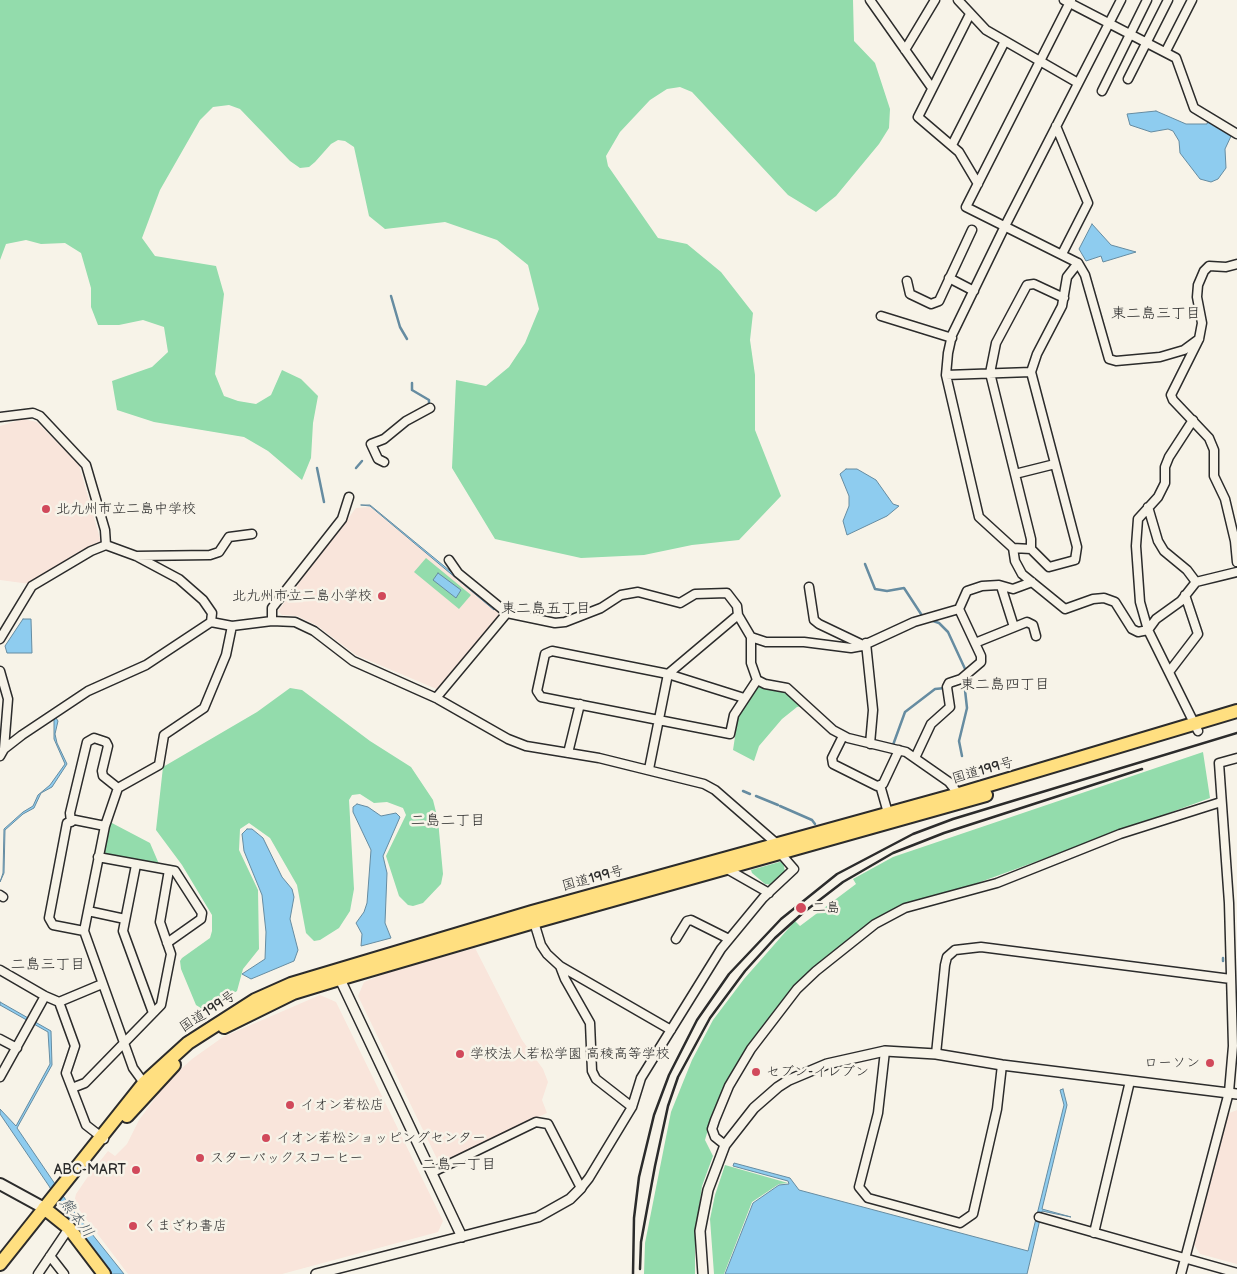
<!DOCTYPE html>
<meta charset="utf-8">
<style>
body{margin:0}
canvas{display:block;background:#f7f3e8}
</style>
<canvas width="1237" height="1274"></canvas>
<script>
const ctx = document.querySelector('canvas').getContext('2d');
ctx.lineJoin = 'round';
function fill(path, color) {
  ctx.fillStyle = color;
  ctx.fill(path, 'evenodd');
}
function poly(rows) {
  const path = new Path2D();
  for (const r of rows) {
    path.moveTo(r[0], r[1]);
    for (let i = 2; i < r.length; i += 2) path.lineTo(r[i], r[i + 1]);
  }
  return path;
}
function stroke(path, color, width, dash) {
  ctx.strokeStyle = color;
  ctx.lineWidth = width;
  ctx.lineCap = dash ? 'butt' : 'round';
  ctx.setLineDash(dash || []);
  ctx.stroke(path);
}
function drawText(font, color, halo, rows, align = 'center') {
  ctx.font = font + ' "Balsamiq Sans","Klee One",sans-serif';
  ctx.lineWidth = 5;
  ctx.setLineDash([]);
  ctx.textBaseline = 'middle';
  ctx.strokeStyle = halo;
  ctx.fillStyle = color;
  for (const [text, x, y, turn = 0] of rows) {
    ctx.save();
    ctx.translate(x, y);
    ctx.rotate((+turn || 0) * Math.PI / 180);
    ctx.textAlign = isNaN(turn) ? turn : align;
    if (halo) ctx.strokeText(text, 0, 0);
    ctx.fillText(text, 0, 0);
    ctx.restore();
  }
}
const built = poly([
 [23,419,37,422,79,465,101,542,30,584,0,580,0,426],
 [370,507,501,615,439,690,356,655,316,625,297,616,282,615,278,611,356,508],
 [475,948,522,1040,543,1069,548,1082,542,1100,547,1113,439,1163,358,996,364,982,392,971],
 [320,995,336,1002,443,1221,438,1232,282,1274,128,1274,74,1203,76,1194,89,1175,108,1151,115,1156,127,1144,139,1120,167,1082,192,1059,223,1037],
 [1237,1110,1237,1264,1200,1254,1193,1243,1227,1114]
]);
const green = poly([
 [0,0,853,0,854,41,875,63,890,109,889,128,879,144,836,196,816,212,788,195,692,92,680,87,667,89,650,100,620,132,606,156,608,166,658,238,687,244,721,272,753,313,750,340,755,375,755,430,781,496,739,540,692,545,644,555,581,558,495,539,452,468,456,380,486,386,509,367,525,343,539,309,528,265,497,240,445,222,385,229,369,216,354,147,345,141,338,140,331,144,315,162,309,167,300,168,290,161,240,109,229,105,213,107,200,120,160,190,142,238,155,256,216,266,224,294,215,374,224,396,238,401,256,404,271,395,282,370,301,379,318,396,313,423,311,458,302,480,268,451,244,437,154,422,117,410,112,381,152,367,168,352,164,327,143,320,119,325,98,325,91,307,91,288,81,253,65,243,41,244,26,240,6,244,0,260],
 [426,558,471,595,459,609,414,572],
 [758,685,782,689,802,706,797,707,782,719,759,746,754,761,733,750,738,717],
 [290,688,302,690,370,741,411,767,433,800,438,820,443,874,441,884,423,903,413,906,408,905,399,896,386,856,406,815,403,808,387,802,374,803,360,794,352,795,349,800,354,889,350,911,339,928,320,940,314,941,306,933,297,885,270,838,249,823,240,829,239,850,258,890,259,949,243,969,237,991,211,1008,204,1010,196,1005,181,969,180,961,182,958,210,938,212,931,212,915,182,865,156,830,163,767,257,712],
 [1203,752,1210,798,942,896,900,905,858,932,798,983,743,1056,713,1112,705,1140,713,1156,702,1186,695,1238,695,1274,644,1274,645,1243,671,1112,692,1060,713,1020,744,979,795,921,800,926,856,884,853,879,893,857],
 [110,822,150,843,159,864,107,855,104,851],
 [783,861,785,872,773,885,765,884,752,873,751,870],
 [725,1165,788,1183,779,1184,752,1202,724,1274,714,1274,710,1219,715,1195]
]);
const water = poly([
 [1156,111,1186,124,1207,124,1208,120,1232,134,1225,149,1226,168,1218,179,1211,182,1200,179,1180,153,1179,141,1173,131,1168,129,1151,132,1130,125,1127,114,1156,111],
 [1092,224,1111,245,1136,252,1103,262,1101,256,1086,261,1079,249,1092,224],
 [846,469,857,469,876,480,893,504,899,506,887,516,847,535,843,521,849,506,849,496,840,474,846,469],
 [361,505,370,505,495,608,494,610,370,506,361,505],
 [438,573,461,590,456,598,433,580,438,573],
 [23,619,31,619,32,653,7,653,5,646,23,619],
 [54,718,56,718,58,721,55,734,57,743,67,764,52,787,41,793,34,808,23,814,5,830,4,873,0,882,3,873,4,829,23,812,33,806,38,795,50,785,65,764,54,739,54,718],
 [357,804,368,807,381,816,396,813,400,817,383,856,387,873,385,923,391,938,361,946,362,934,356,923,364,912,367,903,371,850,353,812,353,807,357,804],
 [247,829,252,829,263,838,282,877,292,889,294,897,290,919,298,950,294,961,251,979,242,974,265,959,266,932,262,895,244,851,242,834,247,829],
 [0,1002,51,1031,52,1065,17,1128,72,1209,124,1274,112,1274,71,1224,49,1186,0,1114,0,1109,16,1126,50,1064,48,1032,0,1005,0,1002],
 [1063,1089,1067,1105,1042,1209,1071,1217,1042,1211,1027,1274,725,1274,753,1203,779,1185,789,1184,788,1181,733,1166,734,1163,790,1178,799,1190,1028,1251,1064,1105,1060,1090,1063,1089]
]);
const stream = poly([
 [391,296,400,327,407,339],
 [412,383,412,390,429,400,429,406],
 [317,468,324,502],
 [356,468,362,461],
 [865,564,875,589,887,591,904,588,923,617],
 [930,620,939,623,948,632,966,671],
 [893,745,905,712,935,689,945,688],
 [962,756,959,741,967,708,964,681],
 [743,791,750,794],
 [756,796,778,805],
 [780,806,812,820,815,824],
 [1223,958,1223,961]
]);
const minor = poly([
 [870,0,932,88],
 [958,0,986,30,1078,83],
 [1064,0,1176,58,1194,108,1237,134],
 [1071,0,966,207,1078,263,1085,275,1109,359,1116,361,1160,357,1184,350,1199,339],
 [970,14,918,117,959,152,978,184],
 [905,50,935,0],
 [1166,51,1192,0],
 [1128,79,1168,0],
 [1102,91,1147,0],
 [1056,126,1088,203,1062,254],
 [952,145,1005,41],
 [1078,263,1067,277,1062,306,1037,354,1031,372,1077,547,1075,560,1049,567,1031,549,1013,548,979,517,946,375,948,353,952,335,1005,226,1121,0],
 [1237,264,1226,267,1209,266,1204,271,1198,285,1197,297,1202,323,1199,339,1171,395,1173,400,1209,438,1214,450,1214,476,1225,499,1235,541,1237,562],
 [949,278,974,291],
 [907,281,910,294,931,304,939,301,972,230],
 [881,316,952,338],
 [946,375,1031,372],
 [0,417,33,413,40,416,86,465,105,530,106,545],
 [1193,420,1169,457,1165,467,1165,483,1158,497,1138,519,1136,546,1140,602,1148,630,1198,731],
 [384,462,378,459,371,444,384,439,406,421,430,408],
 [1015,474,1055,464],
 [1148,507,1158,541,1164,551,1187,570,1196,582],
 [1013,548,1015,561,1022,574,1065,609,1093,599,1104,598,1115,602,1132,629,1138,632,1148,630,1156,619,1181,601,1196,582,1237,572],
 [1031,549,1031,539,990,373,996,343,1027,285,1034,284,1064,298],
 [136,556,210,555,219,552,229,537,252,534],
 [449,560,458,573,507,613,555,623,565,622,601,608,621,595,638,592,680,603,695,594,727,593,737,606,738,615,751,637,751,663,757,680,765,684,787,688,833,730,848,738,906,752,949,782,960,796],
 [1001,586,1014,627],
 [809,587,814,620,819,624,863,645],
 [272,621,272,608,342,519,349,497],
 [751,637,766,642,804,642,851,648,862,646,914,622,959,609,967,591,982,586,999,585,1013,589,1032,582],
 [0,639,32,586,91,551,106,545,136,556,179,579,203,600,212,613,211,622],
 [866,643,873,710,870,744],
 [975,643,1027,622,1033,625,1036,636],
 [0,671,8,699,4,749],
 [1169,672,1198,634,1185,595],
 [436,698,507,613],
 [744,698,668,674,552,651,545,654,537,691,541,697,730,734,734,715,757,680],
 [843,736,832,758,833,764,877,786,883,784,899,750],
 [568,753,580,704],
 [0,756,4,749,22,735,88,691,146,665,211,622,232,626,272,621,295,622,314,631,353,661,436,698,508,739,526,746,599,758,704,784,715,790,777,844,781,854,794,869,763,898,721,949,641,1078,632,1107,589,1178,581,1188,548,1124,536,1122,433,1172],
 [915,758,931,724,950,707,947,687,949,683,961,679,981,662,981,656,959,609],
 [649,769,668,674,738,615],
 [880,785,888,813],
 [71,822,70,813,87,742,94,738,106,742,108,746,102,771,103,776,118,788],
 [98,857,175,871,202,913,201,919,167,943],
 [136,865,123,931,153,1013],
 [727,869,769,893],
 [0,895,3,897],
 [88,911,125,919],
 [534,922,541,945,547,954,560,966,671,1030],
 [84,931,53,925,49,918,67,823,75,820,105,826],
 [676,939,687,921,691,920,729,939],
 [560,966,565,979,590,1023,592,1071,596,1079,632,1107],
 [0,970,45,996,59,1002,75,1046,66,1073,86,1125,104,1139],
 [59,1002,102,984],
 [0,1039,17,1048],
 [885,1051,878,1113,859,1187,868,1198,960,1223,973,1214,997,1109,1002,1065],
 [936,1054,945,965,947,957,955,950,981,947,1231,979],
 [0,1077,45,996],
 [144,1083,133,1068,84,931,105,826,118,788,159,765,164,735,204,708,226,655,232,626],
 [72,1088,85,1083,161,1005,171,954,160,922,169,870],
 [725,1145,715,1137,712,1129,715,1120,729,1086,751,1049,797,989,816,971,875,924,905,908,997,883,1120,834,1221,802],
 [1039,1217,1237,1273],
 [1094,1233,1130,1081],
 [50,1256,64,1274],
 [38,1274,69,1228],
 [1181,1274,1229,1092,1233,1046,1229,903,1219,763,1237,758]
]);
const tertiary = poly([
 [338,975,462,1237],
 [316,1274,538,1217,570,1199,581,1188],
 [703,1274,700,1231,708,1190,725,1145,754,1108,778,1087,789,1080,827,1064,885,1051,936,1054,1002,1065,1237,1094]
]);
const secondary = poly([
 [0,1184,44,1208]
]);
const trunk = poly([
 [224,1027,293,993,339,979,534,922,986,795],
 [127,1116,174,1065],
 [44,1208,69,1228,104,1274],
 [0,1264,144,1083,188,1043,255,1000,291,984,532,912,959,794,1237,711]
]);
const rail = poly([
 [640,1269,641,1242,655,1166,668,1106,678,1077,710,1018,745,971,775,938,804,912,843,882,893,853,944,833,1142,769],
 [633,1274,634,1218,639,1177,654,1115,669,1075,697,1020,729,974,781,919,837,874,913,834,953,819,1237,733]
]);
const markers = [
 [46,509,5,"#d1495b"],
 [382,596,5,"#d1495b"],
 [801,908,6,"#d1495b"],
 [460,1054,5,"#d1495b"],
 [1210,1063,5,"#d1495b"],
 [756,1072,5,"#d1495b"],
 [290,1105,5,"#d1495b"],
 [266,1138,5,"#d1495b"],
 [200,1158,5,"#d1495b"],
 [136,1170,5,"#d1495b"],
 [133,1226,5,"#d1495b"]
];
const poiNames = [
 ["北九州市立二島中学校",56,509],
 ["北九州市立二島小学校",372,596,"right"],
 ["二島",812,908],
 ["学校法人若松学園 高稜高等学校",470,1054],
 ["ローソン",1200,1063,"right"],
 ["セブン-イレブン",766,1072],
 ["イオン若松店",300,1105],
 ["イオン若松ショッピングセンター",276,1138],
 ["スターバックスコーヒー",210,1158],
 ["ABC-MART",126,1170,"right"],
 ["くまざわ書店",143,1226]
];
const streetNames = [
 ["国道199号",983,771,-16],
 ["国道199号",593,879,-15],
 ["国道199号",208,1012,-33]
];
const neighbourhoodNames = [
 ["東二島三丁目",1156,314],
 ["東二島五丁目",546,609],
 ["東二島四丁目",1005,685],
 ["二島二丁目",448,821],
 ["二島三丁目",48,965],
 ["二島一丁目",459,1165]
];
const waterNames = [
 ["熊本川",76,1218,53]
];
fill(built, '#f9e5db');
fill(green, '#93dcac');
fill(water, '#8eccef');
stroke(water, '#668ca1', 1);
stroke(stream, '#668ca1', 2.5);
stroke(minor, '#2b2b2b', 11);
stroke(tertiary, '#2b2b2b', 12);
stroke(secondary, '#2b2b2b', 14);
stroke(trunk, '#2b2b2b', 16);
stroke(minor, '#f7f3e8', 8);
stroke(tertiary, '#f7f3e8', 9);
stroke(secondary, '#f7f3e8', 10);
stroke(trunk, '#ffdf80', 12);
stroke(rail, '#2b2b2b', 2.5);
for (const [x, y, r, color] of markers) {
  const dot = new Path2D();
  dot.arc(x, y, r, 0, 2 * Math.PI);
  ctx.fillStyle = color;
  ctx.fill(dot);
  stroke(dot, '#f7f3e8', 2);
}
drawText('14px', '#2b2b2b', '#f7f3e8', poiNames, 'left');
drawText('14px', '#2b2b2b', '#f7f3e8', streetNames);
drawText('15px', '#2b2b2b', '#f7f3e8', neighbourhoodNames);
drawText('italic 15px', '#44535c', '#f7f3e8', waterNames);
</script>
